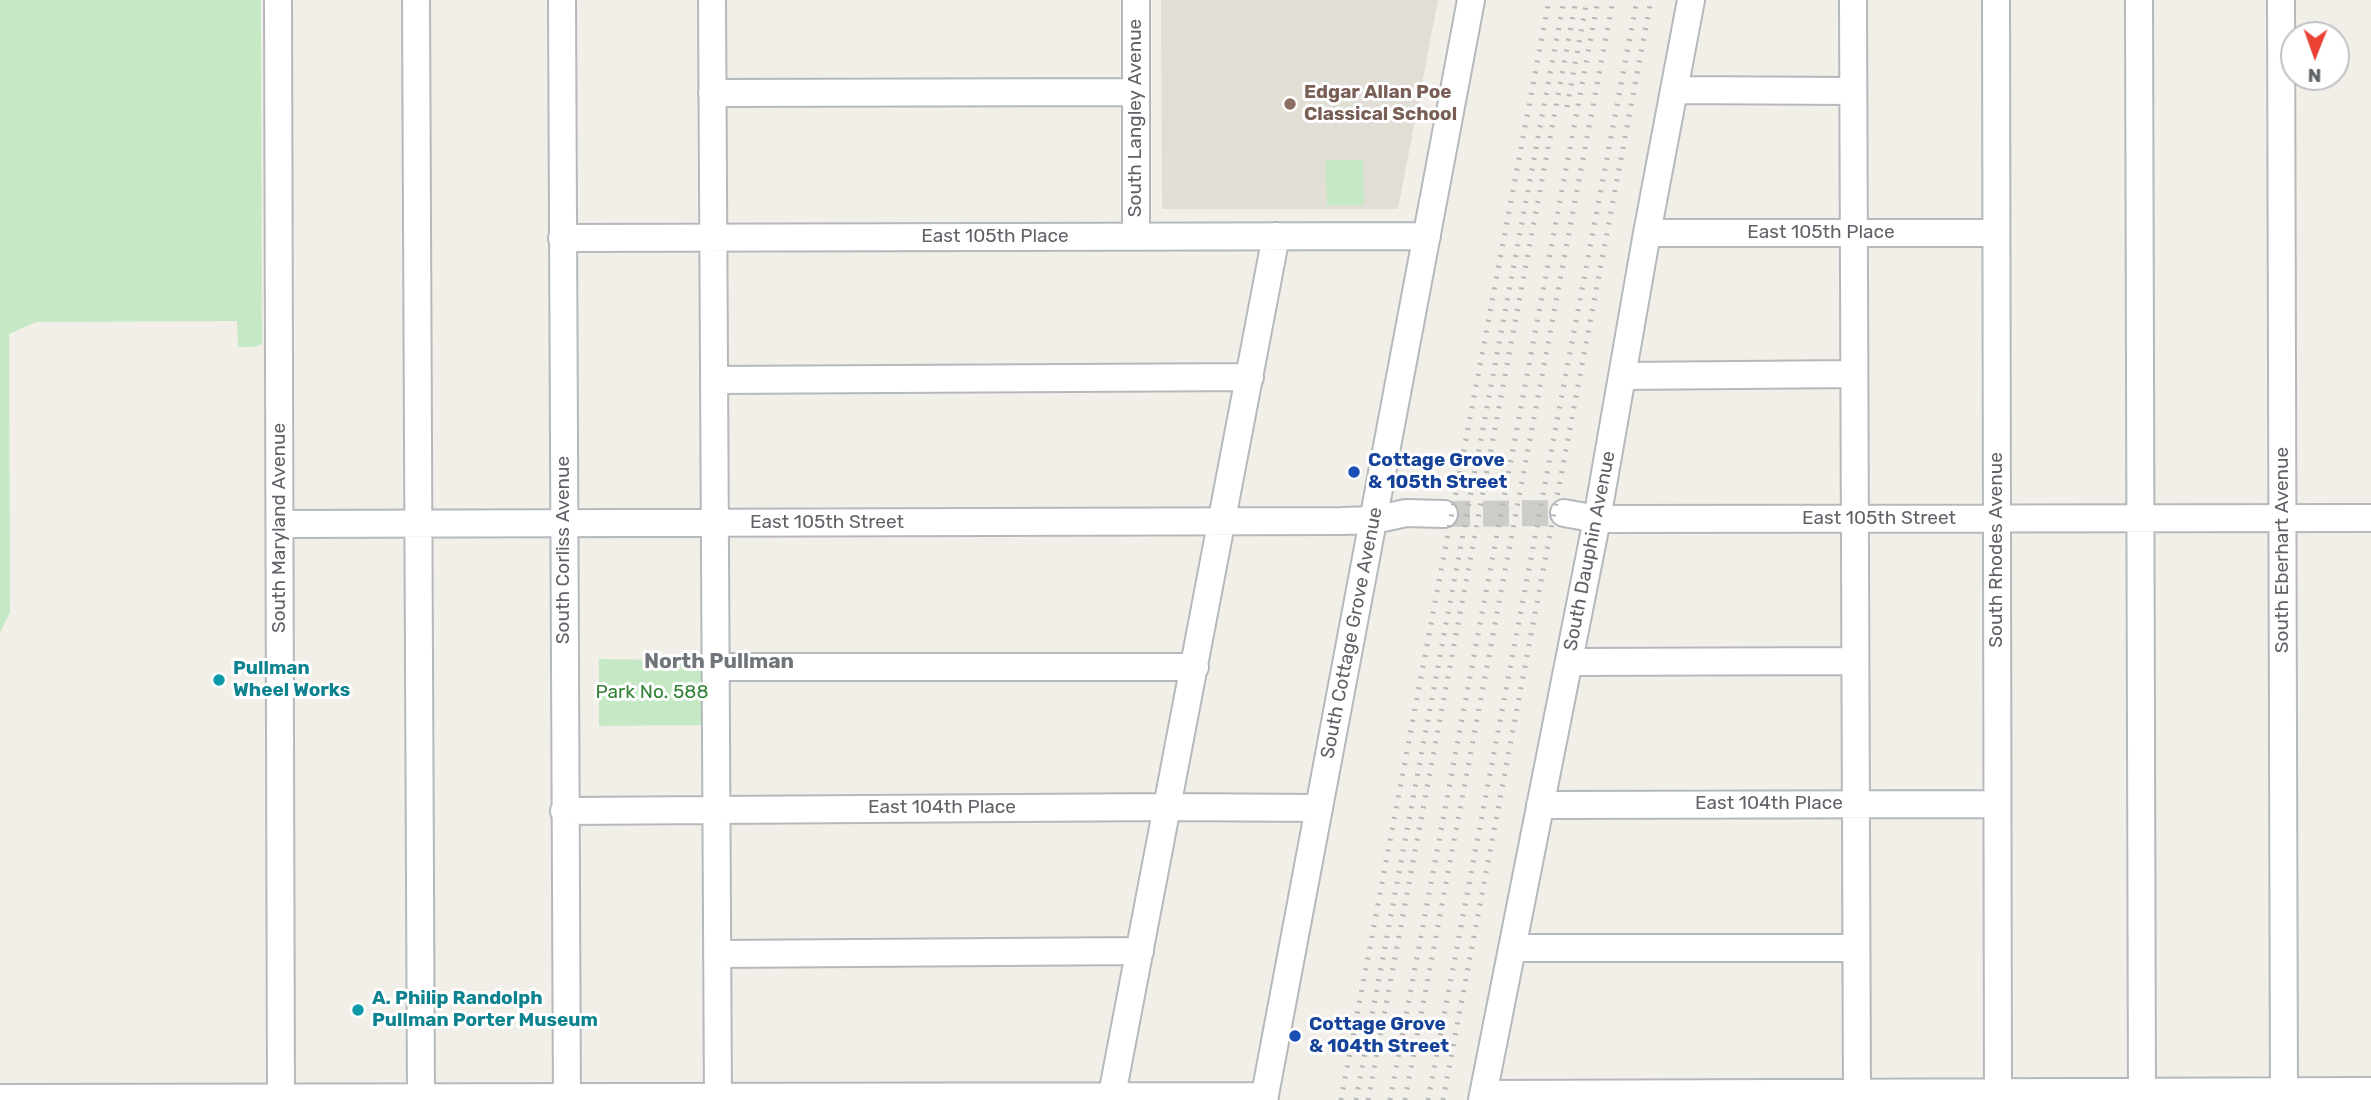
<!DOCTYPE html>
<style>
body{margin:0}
#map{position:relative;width:2371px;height:1100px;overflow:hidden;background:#f1efe8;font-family:Rubik,sans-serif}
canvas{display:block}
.north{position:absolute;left:2280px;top:21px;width:70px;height:70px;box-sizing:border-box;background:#fff;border:2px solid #bfc1c3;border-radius:50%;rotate:181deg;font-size:19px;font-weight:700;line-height:28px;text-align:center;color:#5f6368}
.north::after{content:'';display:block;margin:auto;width:24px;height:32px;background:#ea4335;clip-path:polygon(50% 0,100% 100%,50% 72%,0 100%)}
</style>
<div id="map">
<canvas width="2371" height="1100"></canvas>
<div class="north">N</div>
</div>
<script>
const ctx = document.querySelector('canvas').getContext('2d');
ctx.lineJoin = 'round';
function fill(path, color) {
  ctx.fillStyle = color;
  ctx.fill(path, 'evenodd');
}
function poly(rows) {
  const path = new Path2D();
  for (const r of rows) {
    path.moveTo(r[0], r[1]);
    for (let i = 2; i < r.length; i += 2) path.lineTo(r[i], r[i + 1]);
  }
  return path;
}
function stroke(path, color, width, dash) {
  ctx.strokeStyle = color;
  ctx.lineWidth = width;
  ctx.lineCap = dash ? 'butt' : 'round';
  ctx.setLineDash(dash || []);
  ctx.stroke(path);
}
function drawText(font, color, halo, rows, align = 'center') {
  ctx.font = font + ' Rubik,sans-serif';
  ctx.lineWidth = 6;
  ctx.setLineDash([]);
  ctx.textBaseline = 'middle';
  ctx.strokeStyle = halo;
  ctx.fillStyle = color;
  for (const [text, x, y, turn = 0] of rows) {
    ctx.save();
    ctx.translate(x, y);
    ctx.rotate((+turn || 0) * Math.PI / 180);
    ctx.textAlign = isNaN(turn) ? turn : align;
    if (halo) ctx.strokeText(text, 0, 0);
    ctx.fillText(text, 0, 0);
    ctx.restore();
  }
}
const education = poly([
 [1161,0,1438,0,1398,209,1162,209]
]);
const green = poly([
 [0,0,261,0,262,344,254,347,238,347,237,321,36,322,9,334,10,612,0,633],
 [1326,160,1363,160,1364,205,1327,205],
 [599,659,705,661,706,725,599,726]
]);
const minorTunnel = poly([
 [1444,514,1564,513]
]);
const minor = poly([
 [278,0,281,1098],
 [416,0,421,1098],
 [562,0,567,1100],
 [712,0,718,1100],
 [1853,0,1857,1100],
 [1996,0,1998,1100],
 [2139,0,2142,1100],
 [2281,0,2284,1100],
 [1674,90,1853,91],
 [712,93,1136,92],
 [1647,233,1996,233],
 [1136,237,1136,0],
 [562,238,1427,236],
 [1622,376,1854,374],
 [714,380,1250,377],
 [1564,513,1597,519,2371,518],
 [280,524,1342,521,1374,520,1406,513,1444,514],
 [1569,662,1855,661],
 [716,667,1195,667],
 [1540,805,1997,804],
 [564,811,1168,807,1319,808],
 [1512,948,1856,948],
 [717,954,1140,951],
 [1484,1094,2371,1091],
 [0,1098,1265,1096],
 [1111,1100,1276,236],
 [1264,1100,1471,0],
 [1482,1100,1597,519,1647,233,1691,0]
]);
const rail = poly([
 [1567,107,1587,0],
 [1341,1100,1549,0],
 [1356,1100,1564,0],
 [1368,1100,1576,0],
 [1390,1100,1598,0],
 [1405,1100,1613,0],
 [1428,1100,1637,0],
 [1443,1100,1651,0]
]);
const markers = [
 [1290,104,7,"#8d6e63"],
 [1354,472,7,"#1a4fb4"],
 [219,680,7,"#0f9aa8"],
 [358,1010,7,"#0f9aa8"],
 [1295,1036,7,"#1a4fb4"]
];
const educationNames = [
 ["Edgar Allan Poe",1304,93],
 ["Classical School",1304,115]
];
const streetNames = [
 ["South Langley Avenue",1136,118,-90],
 ["East 105th Place",1821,233],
 ["East 105th Place",995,237],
 ["East 105th Street",1879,519],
 ["East 105th Street",827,523],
 ["South Maryland Avenue",280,528,-90],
 ["South Corliss Avenue",564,550,-90],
 ["South Rhodes Avenue",1997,550,-90],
 ["South Eberhart Avenue",2283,550,-90],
 ["South Dauphin Avenue",1590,551,-79],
 ["South Cottage Grove Avenue",1352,633,-79],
 ["East 104th Place",1769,804],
 ["East 104th Place",942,808]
];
const transitNames = [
 ["Cottage Grove",1368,461],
 ["& 105th Street",1368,483],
 ["Cottage Grove",1309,1025],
 ["& 104th Street",1309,1047]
];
const cultureNames = [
 ["Pullman",233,669],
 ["Wheel Works",233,691],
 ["A. Philip Randolph",372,999],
 ["Pullman Porter Museum",372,1021]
];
const parkNames = [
 ["Park No. 588",652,693]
];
const neighbourhoodNames = [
 ["North Pullman",719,662]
];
fill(education, '#e1ded6');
fill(green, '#c5e8c5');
stroke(minorTunnel, '#ccccc8', 26, [26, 13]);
stroke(minor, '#b5b8bc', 30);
stroke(minor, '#fff', 26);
stroke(rail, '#b6b7b8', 5, [2, 9]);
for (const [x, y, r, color] of markers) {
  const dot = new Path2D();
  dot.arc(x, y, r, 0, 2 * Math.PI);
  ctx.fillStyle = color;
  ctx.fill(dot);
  stroke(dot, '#fff', 2.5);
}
drawText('bold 19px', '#785e54', '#fff', educationNames, 'left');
drawText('19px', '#5f6368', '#fff', streetNames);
drawText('bold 19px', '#164399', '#fff', transitNames, 'left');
drawText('bold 19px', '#0d838f', '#fff', cultureNames, 'left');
drawText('19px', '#348238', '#fff', parkNames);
drawText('bold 21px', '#70757a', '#fff', neighbourhoodNames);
</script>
